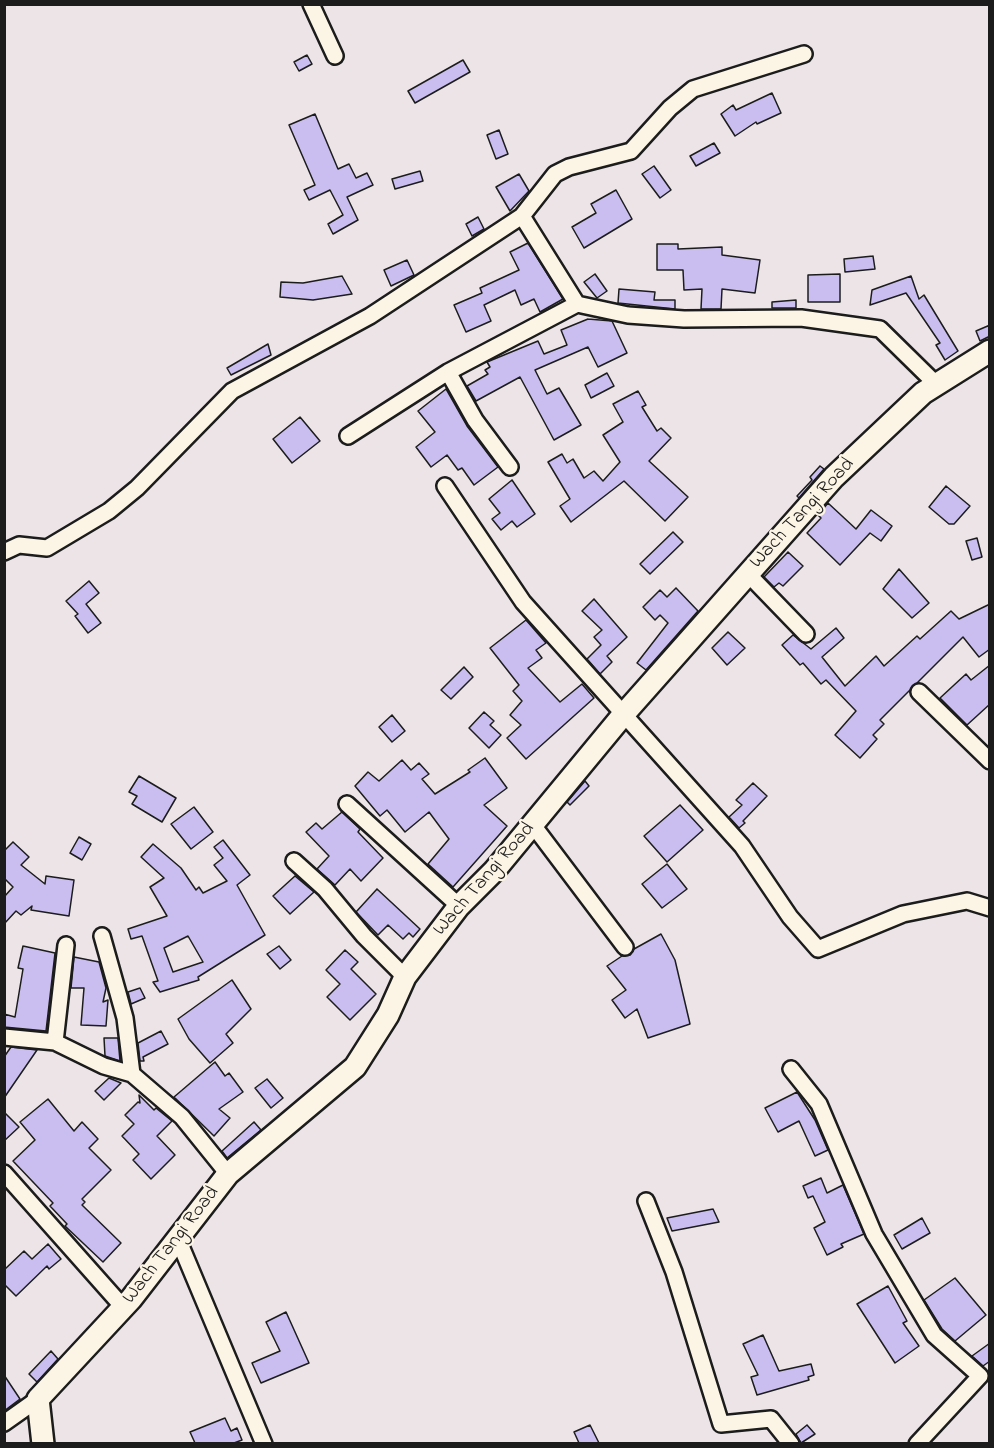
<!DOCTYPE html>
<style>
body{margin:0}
#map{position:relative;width:994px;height:1448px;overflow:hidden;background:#ede4e8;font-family:"Indie Flower",sans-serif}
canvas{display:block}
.frame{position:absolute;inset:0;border:6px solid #1c1c1c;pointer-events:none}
</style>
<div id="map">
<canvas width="994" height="1448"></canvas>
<div class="frame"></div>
</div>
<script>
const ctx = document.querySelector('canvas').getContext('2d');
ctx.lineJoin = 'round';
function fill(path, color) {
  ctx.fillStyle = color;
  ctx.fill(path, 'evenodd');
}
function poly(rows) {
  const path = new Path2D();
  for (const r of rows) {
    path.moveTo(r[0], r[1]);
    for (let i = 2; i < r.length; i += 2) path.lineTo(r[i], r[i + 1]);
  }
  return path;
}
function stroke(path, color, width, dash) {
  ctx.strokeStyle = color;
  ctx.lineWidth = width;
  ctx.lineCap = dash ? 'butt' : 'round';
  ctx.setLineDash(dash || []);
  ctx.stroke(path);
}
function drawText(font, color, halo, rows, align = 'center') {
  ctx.font = font + ' "Indie Flower",sans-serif';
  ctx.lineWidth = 4.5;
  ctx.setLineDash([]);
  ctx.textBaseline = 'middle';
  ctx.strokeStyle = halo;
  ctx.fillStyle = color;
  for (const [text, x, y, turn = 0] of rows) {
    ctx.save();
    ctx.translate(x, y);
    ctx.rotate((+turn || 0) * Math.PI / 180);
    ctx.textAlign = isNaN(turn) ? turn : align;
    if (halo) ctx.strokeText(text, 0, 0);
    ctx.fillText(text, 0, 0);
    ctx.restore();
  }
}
const building = poly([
 [307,55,312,64,299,71,294,62,307,55],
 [463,60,470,72,415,103,408,91,463,60],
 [772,93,781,113,757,124,756,122,735,136,721,114,733,105,736,110,772,93],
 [315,114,338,169,349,164,356,178,367,173,373,185,347,197,358,220,333,234,328,224,343,215,330,190,309,200,304,190,315,185,289,125,315,114],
 [499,130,508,154,496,159,487,135,499,130],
 [714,143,720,153,696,166,690,156,714,143],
 [654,166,671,190,660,198,642,174,654,166],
 [420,171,423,181,395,189,392,179,420,171],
 [519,174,529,191,510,211,496,187,519,174],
 [616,190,632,219,584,248,572,227,596,213,591,204,616,190],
 [478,217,484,229,472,236,466,224,478,217],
 [528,243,563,299,540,312,534,299,521,305,515,290,484,305,491,321,466,332,454,305,482,293,480,288,519,270,510,252,528,243],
 [657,244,678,244,678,249,722,247,722,255,760,260,755,293,722,289,721,309,701,309,702,289,684,290,683,270,657,270,657,244],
 [873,256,875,269,845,272,844,259,873,256],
 [407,260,414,275,391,286,384,270,407,260],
 [595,274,607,291,597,298,584,282,595,274],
 [840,274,840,302,808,302,808,275,840,274],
 [342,276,352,294,313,300,280,297,281,282,303,283,342,276],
 [911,276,919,299,924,295,958,351,945,360,936,345,940,343,906,293,870,305,872,290,911,276],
 [619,289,655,292,654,300,675,300,675,309,618,303,619,289],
 [796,300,796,308,772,308,772,302,796,300],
 [588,319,612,321,627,353,598,367,588,347,535,370,547,394,559,388,581,425,554,440,520,377,476,401,467,386,488,374,485,370,490,367,487,362,538,341,544,354,567,345,561,330,588,319],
 [990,325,990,336,980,341,976,331,990,325],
 [268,344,271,355,231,375,227,368,268,344],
 [607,373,614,386,591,398,585,385,607,373],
 [446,389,467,426,498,467,474,485,462,468,458,470,447,455,431,467,416,447,435,432,418,411,446,389],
 [638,391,646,405,642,407,657,431,661,428,671,438,649,461,688,497,665,521,624,481,571,522,560,506,570,499,548,462,562,454,567,463,573,459,584,478,594,471,603,481,620,462,603,435,623,422,613,404,638,391],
 [300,417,320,441,292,463,273,439,300,417],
 [820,466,824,469,799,498,797,496,812,480,810,477,820,466],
 [512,480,535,514,517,527,512,521,501,530,492,519,500,513,489,499,512,480],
 [946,486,970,506,954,524,949,524,929,507,946,486],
 [828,503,856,529,871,510,892,526,881,541,870,533,840,565,807,533,821,518,818,515,828,503],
 [673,532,683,542,650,574,640,564,673,532],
 [977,538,982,557,972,560,966,541,977,538],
 [788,552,803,566,783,586,779,583,774,587,764,577,788,552],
 [899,569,929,603,912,618,883,589,899,569],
 [89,581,99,593,86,604,101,623,88,633,75,616,78,614,66,601,89,581],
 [676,588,698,611,646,670,637,663,668,623,660,615,655,620,643,607,660,590,667,597,676,588],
 [594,599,627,637,607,656,612,662,600,674,587,659,601,645,594,637,602,630,582,611,594,599],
 [990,604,990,649,979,657,963,637,880,720,884,724,873,735,877,739,860,758,835,735,856,711,826,680,821,684,803,663,800,665,782,645,793,635,811,649,836,628,844,638,822,657,845,686,876,656,884,666,917,636,920,639,951,611,959,619,990,604],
 [526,620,546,643,536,650,542,658,528,668,560,702,582,684,594,698,526,759,507,738,521,725,510,715,522,701,513,691,519,685,490,648,526,620],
 [728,632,745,648,727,665,712,648,728,632],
 [990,665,990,704,967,725,940,698,966,674,971,680,990,665],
 [464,667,473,677,451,699,441,690,464,667],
 [484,712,494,721,490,725,501,735,489,748,469,728,484,712],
 [392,715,405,731,392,742,379,727,392,715],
 [485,758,507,788,484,805,507,826,453,887,428,864,449,839,429,812,405,832,387,810,380,816,355,786,368,772,379,781,402,760,411,770,419,763,429,774,422,779,435,794,470,772,468,770,485,758],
 [139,776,176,798,162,822,132,804,137,796,129,792,139,776],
 [585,781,589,786,570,805,567,802,585,781],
 [753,783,767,796,743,821,745,823,739,828,729,817,742,805,736,800,753,783],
 [680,805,703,830,667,862,644,836,680,805],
 [194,807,213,832,191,849,171,824,194,807],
 [342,812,360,829,358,832,383,858,361,881,350,869,335,885,317,869,329,856,306,832,316,823,322,829,342,812],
 [79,837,91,844,82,860,70,853,79,837],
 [223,840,250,875,237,885,265,935,198,977,199,980,160,992,153,982,158,981,142,936,131,939,128,929,167,916,150,887,164,878,141,857,153,844,181,868,196,890,199,887,203,893,227,881,214,865,223,858,214,847,223,840],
 [188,936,203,962,173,972,164,948,188,936],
 [13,842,29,857,21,865,45,884,46,876,74,880,69,916,31,910,32,906,21,915,16,911,4,924,4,897,13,887,4,878,4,851,13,842],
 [667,864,687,889,662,908,642,884,667,864],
 [295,876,314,892,290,914,273,896,295,876],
 [377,889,420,929,413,937,409,933,403,939,388,925,378,935,356,912,377,889],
 [661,934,675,960,690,1024,648,1038,637,1009,625,1018,612,1000,626,990,607,966,622,956,630,955,634,949,661,934],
 [23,946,55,953,46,1031,4,1027,4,1014,15,1017,23,969,18,968,23,946],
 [279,946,291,960,280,969,267,954,279,946],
 [345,950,358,962,351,969,376,994,350,1020,327,997,340,984,326,970,345,950],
 [74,957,99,962,106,988,103,1002,108,1000,106,1026,81,1025,84,988,71,988,74,957],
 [232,980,251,1009,226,1034,233,1043,210,1063,189,1039,178,1019,232,980],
 [140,988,145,998,131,1004,128,992,140,988],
 [161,1031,168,1044,143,1057,144,1061,140,1061,138,1043,161,1031],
 [104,1038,118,1038,120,1061,105,1056,104,1038],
 [11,1047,37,1050,4,1098,4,1057,11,1047],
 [215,1062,225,1076,229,1073,243,1092,219,1109,230,1118,214,1136,174,1097,215,1062],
 [109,1078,121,1083,104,1100,95,1091,109,1078],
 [267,1079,283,1098,271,1108,255,1088,267,1079],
 [797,1092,815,1120,828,1150,815,1156,799,1121,778,1132,765,1108,797,1092],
 [139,1095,154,1110,156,1108,172,1121,157,1136,175,1155,151,1179,133,1160,139,1154,122,1136,134,1124,125,1115,138,1102,140,1103,139,1095],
 [48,1099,74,1131,82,1122,98,1139,89,1148,111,1170,82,1199,85,1202,82,1205,121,1243,103,1262,65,1226,67,1224,50,1206,53,1203,13,1161,35,1140,20,1122,48,1099],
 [4,1112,19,1127,4,1141,4,1112],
 [254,1122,261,1130,227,1158,222,1151,254,1122],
 [821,1178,827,1193,843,1185,864,1234,841,1244,843,1247,827,1255,814,1228,825,1222,813,1196,808,1198,803,1186,821,1178],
 [713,1209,719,1222,672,1231,667,1218,713,1209],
 [922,1218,930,1233,902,1249,894,1235,922,1218],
 [48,1244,61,1259,49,1269,47,1266,16,1296,4,1284,4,1270,24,1251,32,1259,48,1244],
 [955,1278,986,1315,955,1341,942,1329,924,1300,955,1278],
 [888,1286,907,1321,903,1323,919,1346,895,1363,857,1304,888,1286],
 [286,1312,309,1363,261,1383,252,1363,280,1351,266,1322,286,1312],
 [763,1335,779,1371,811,1364,814,1375,808,1377,809,1380,757,1395,751,1377,758,1375,743,1344,763,1335],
 [990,1343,990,1361,983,1366,972,1356,990,1343],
 [51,1351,58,1359,37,1382,29,1374,51,1351],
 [4,1375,20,1399,4,1411,4,1375],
 [225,1418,231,1431,237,1428,242,1440,234,1443,195,1443,190,1432,225,1418],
 [590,1425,599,1443,579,1443,574,1432,590,1425],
 [807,1425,815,1434,801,1443,796,1434,807,1425]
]);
const minor = poly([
 [311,4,335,56],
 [522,216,555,174,569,167,631,151,670,108,693,89,804,54],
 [448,372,475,420,510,467],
 [348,436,448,372,577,304],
 [445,486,523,602,742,846,790,917,818,949,903,914,967,901,990,908],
 [4,552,19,545,47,548,109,511,137,488,232,391,370,316,522,216,577,304,628,315,684,319,801,318,880,329,936,384],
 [748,574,806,634],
 [919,692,990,761],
 [347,804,459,906],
 [533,825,625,947],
 [294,861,325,889,364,936,405,977],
 [102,936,125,1018,132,1074],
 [4,1037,55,1042,104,1066,132,1074,182,1117,228,1174],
 [55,1042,66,945],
 [791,1069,819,1104,874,1234,934,1335,980,1376,917,1444],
 [4,1173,123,1307],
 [646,1201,674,1272,721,1424,771,1419,791,1444],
 [178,1239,264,1444],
 [4,1423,38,1399]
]);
const secondary = poly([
 [43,1444,38,1399,131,1299,228,1174,355,1067,388,1015,405,977,459,906,494,871,623,715,834,477,923,393,990,351]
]);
const streetNames = [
 ["Wach Tangi Road",803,514,-47],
 ["Wach Tangi Road",485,880,-49],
 ["Wach Tangi Road",172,1246,-52]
];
fill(building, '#cabef0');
stroke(building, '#1c1c1c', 1.5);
stroke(minor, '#1c1c1c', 20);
stroke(secondary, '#1c1c1c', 26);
stroke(minor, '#fcf5e5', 15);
stroke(secondary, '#fcf5e5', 21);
drawText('20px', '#1c1c1c', '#fcf5e5', streetNames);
</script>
